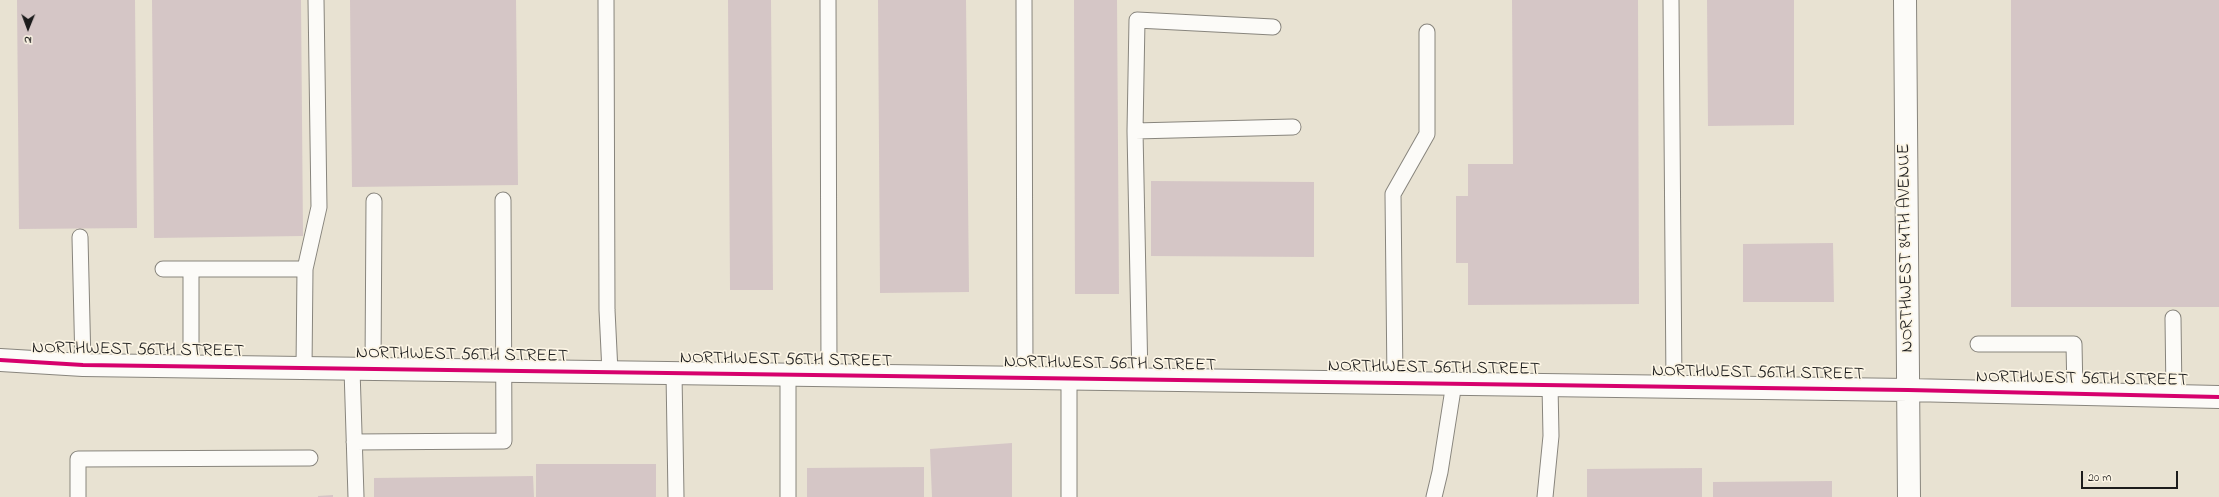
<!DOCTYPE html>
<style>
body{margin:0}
#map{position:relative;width:2219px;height:497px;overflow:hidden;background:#e8e2d2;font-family:"Indie Flower",sans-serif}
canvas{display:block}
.north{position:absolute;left:8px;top:8px;width:40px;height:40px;-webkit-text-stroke:3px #fcf5e5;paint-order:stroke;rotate:181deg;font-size:11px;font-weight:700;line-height:16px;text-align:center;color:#1c1c1c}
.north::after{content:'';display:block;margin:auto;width:14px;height:18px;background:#1c1c1c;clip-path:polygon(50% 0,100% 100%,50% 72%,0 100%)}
.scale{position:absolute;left:2081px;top:471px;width:97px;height:18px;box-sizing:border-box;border:2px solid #1c1c1c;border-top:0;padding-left:5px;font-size:12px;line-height:14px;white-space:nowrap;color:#1c1c1c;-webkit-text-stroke:3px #fcf5e5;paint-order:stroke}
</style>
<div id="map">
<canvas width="2219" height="497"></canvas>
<div class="north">N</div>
<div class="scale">20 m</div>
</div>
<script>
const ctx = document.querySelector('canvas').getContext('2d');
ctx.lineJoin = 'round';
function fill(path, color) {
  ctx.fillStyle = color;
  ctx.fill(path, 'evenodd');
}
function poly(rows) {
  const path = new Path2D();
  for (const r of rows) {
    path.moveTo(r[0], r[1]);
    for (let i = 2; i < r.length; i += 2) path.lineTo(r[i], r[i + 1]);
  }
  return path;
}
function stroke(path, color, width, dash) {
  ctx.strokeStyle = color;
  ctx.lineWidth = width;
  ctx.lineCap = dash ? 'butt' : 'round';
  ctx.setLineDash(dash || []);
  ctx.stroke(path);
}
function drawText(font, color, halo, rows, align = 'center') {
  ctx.font = font + ' "Indie Flower",sans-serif';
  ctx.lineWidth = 3.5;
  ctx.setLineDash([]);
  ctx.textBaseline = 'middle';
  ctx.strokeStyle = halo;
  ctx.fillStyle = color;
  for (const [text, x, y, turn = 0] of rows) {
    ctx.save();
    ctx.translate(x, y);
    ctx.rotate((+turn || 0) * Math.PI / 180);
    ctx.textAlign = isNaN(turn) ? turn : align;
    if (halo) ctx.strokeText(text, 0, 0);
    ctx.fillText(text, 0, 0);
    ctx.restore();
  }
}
const building = poly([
 [17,0,135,0,137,228,19,229],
 [152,0,301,0,303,236,154,238],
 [350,0,516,0,518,185,352,187],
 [728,0,771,0,773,290,730,290],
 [878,0,966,0,969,292,880,293],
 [1074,0,1117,0,1119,294,1075,294],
 [1512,0,1638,0,1639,304,1468,305,1468,263,1456,263,1456,196,1468,196,1468,164,1513,164],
 [1707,0,1794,0,1794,125,1708,126],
 [2011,0,2219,0,2219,307,2011,307],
 [1151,181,1314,182,1314,257,1151,256],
 [1833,243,1834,302,1743,302,1743,244],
 [1012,443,1012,497,932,497,930,449],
 [536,464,656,464,656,497,536,497],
 [924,467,924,497,807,497,807,468],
 [1702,468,1702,497,1587,497,1587,469],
 [533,476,534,497,374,497,374,478],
 [1832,481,1832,497,1713,497,1713,482],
 [333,495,333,497,318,497,318,496]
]);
const service = poly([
 [606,0,607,310,610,372],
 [828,0,829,375],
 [1024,0,1025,378],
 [1671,0,1674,387],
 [1135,131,1137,20,1273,27],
 [80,237,83,365],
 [163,269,305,269,304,368],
 [305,269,319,207,316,0],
 [2173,318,2174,396],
 [1978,344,2074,344,2075,394],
 [191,367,191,269],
 [352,369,356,497],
 [373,369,374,201],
 [674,373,676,497],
 [1140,380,1135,131,1293,127],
 [1395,383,1393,194,1427,134,1427,32],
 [354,442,504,441,503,200],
 [78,497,78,459,310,458],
 [788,497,788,375],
 [1069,497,1069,378],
 [1434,497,1440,472,1454,383],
 [1545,497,1551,436,1550,385]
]);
const minor = poly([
 [1905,0,1909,497],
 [0,360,83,365,1908,390,2219,397]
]);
const cycleway = poly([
 [0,360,83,365,1908,390,2219,397]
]);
const streetNames = [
 ["NORTHWEST 84TH AVENUE",1907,248,-91],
 ["NORTHWEST 56TH STREET",138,351,1],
 ["NORTHWEST 56TH STREET",462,356,1],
 ["NORTHWEST 56TH STREET",786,361,1],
 ["NORTHWEST 56TH STREET",1110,365,1],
 ["NORTHWEST 56TH STREET",1434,369,1],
 ["NORTHWEST 56TH STREET",1758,374,1],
 ["NORTHWEST 56TH STREET",2082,380,1]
];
fill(building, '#d5c6c6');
stroke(service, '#88857d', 17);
stroke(minor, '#88857d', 24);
stroke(service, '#fcfbf8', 15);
stroke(minor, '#fcfbf8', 22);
stroke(cycleway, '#d6006c', 4);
drawText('18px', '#1c1c1c', '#fcf5e5', streetNames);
</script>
